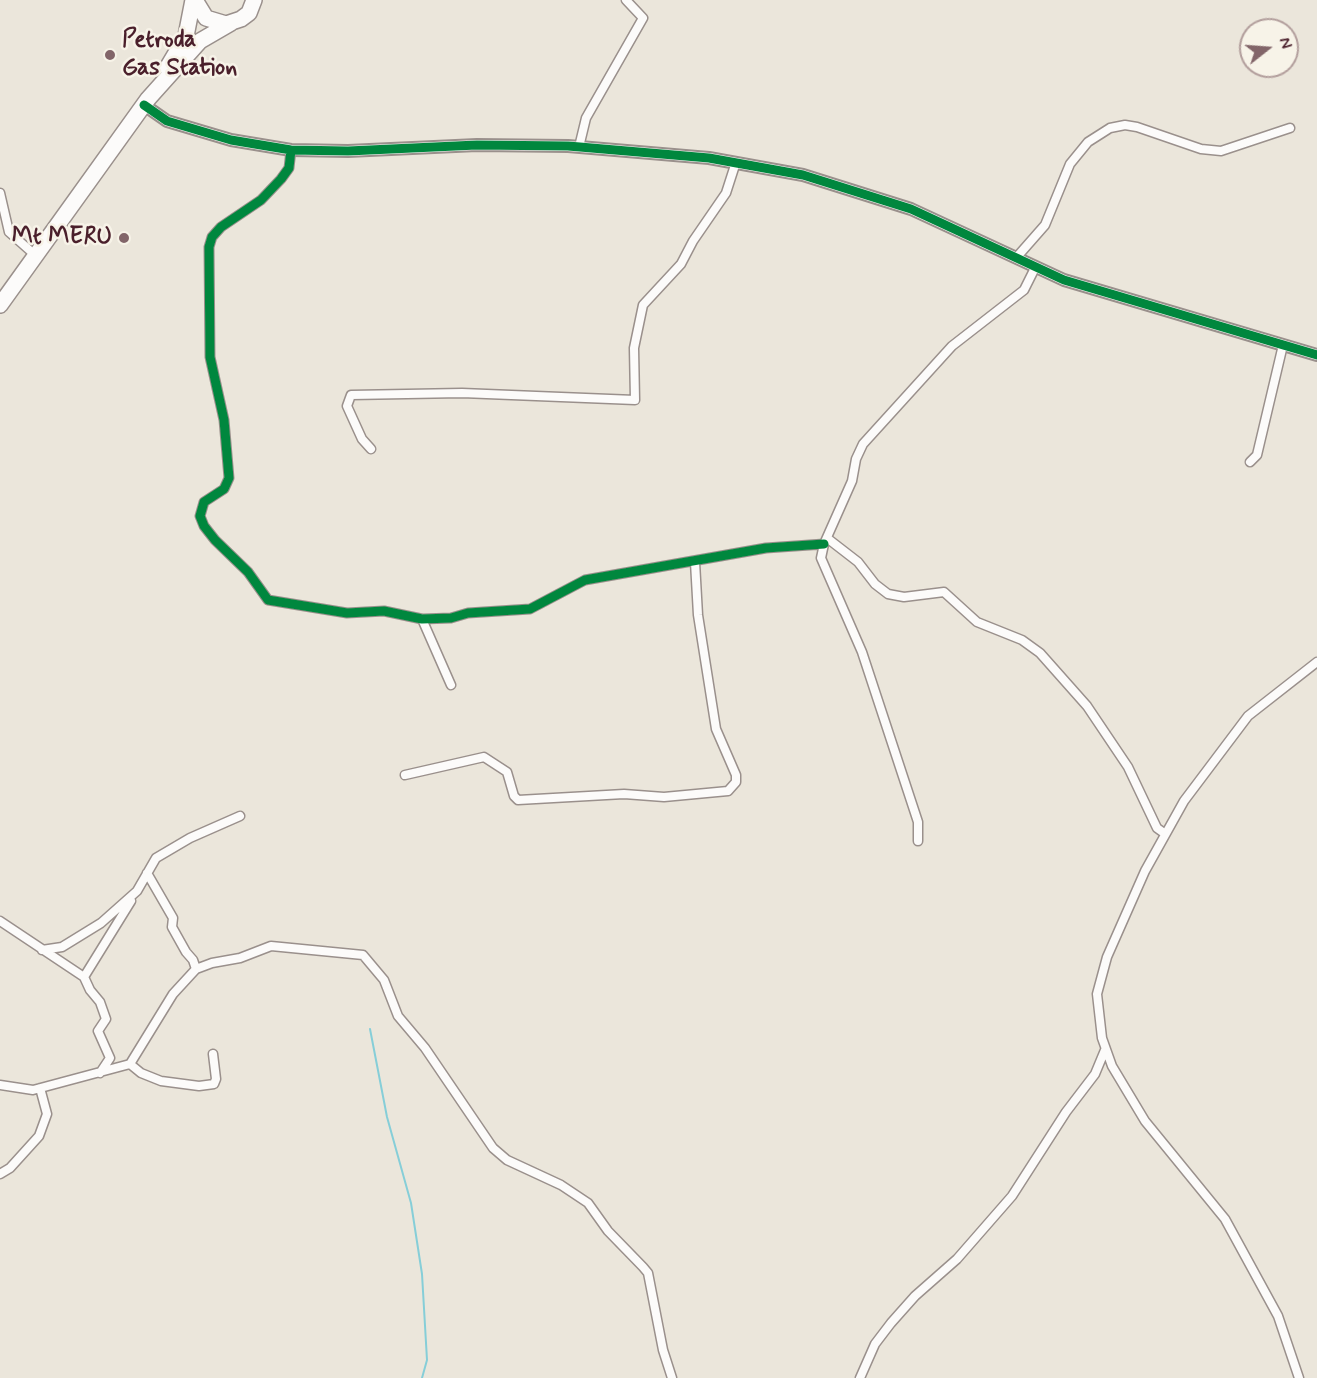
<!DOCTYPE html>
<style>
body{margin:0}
#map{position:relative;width:1317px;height:1378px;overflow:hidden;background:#ebe6db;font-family:Mynerve,sans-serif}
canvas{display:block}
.north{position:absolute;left:1239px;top:18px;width:60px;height:60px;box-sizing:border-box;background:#f7f3e8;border:2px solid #b29e9c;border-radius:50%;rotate:73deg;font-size:16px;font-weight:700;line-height:24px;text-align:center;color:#4a1f2b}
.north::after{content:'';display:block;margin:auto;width:21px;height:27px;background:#826569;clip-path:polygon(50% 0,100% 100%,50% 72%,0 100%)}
</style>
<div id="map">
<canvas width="1317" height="1378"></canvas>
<div class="north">N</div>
</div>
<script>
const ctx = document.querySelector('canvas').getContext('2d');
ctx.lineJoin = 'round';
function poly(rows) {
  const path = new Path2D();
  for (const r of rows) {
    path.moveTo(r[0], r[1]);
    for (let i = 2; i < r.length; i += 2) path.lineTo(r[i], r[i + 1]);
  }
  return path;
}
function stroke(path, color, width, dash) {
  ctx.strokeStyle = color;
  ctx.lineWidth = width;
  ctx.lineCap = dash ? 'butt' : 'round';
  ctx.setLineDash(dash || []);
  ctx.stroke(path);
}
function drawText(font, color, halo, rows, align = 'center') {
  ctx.font = font + ' Mynerve,sans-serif';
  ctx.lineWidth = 5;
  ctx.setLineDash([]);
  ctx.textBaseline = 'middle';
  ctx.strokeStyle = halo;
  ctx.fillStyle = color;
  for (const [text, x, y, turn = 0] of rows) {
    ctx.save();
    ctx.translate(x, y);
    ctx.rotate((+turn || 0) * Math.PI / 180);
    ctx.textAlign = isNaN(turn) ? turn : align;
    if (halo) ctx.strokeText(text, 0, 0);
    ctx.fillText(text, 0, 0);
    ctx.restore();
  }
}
const stream = poly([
 [370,1029,387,1117,411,1203,422,1274,427,1360,422,1378]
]);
const minor = poly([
 [579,147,586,118,643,18,626,0],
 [291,150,289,168,281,179,261,200,221,227,212,237,209,247,210,357,224,420,229,478,224,489,204,502,200,516,204,526,215,540,248,572,268,600,347,613,384,611,422,619,451,618,468,613,530,609,585,580,766,548,824,544],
 [0,193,9,232,35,255],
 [1016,258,1045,225,1070,164,1088,142,1110,128,1125,125,1137,127,1201,149,1221,151,1290,128],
 [371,449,362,439,347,406,351,395,462,393,635,400,634,348,643,305,681,264,693,241,726,193,736,162],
 [1250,462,1257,455,1283,345],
 [827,538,858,562,875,584,888,594,904,597,944,592,977,622,1022,640,1040,653,1087,706,1128,767,1157,828,1164,833],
 [422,619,451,685],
 [405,775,484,757,507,772,514,796,518,800,624,794,664,797,728,791,736,782,736,775,716,729,698,615,695,562],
 [918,841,918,822,862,652,821,558,824,544,852,481,856,459,863,444,952,346,1024,290,1035,268],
 [147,873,173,918,172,927,186,952,193,960,196,969],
 [0,921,84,977,90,990,100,1002,106,1019,98,1031,110,1058,100,1073],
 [42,950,62,947,101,923,137,891,156,858,190,838,240,816],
 [84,977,131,901],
 [130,1064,141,1073,161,1081,199,1086,214,1084,216,1079,213,1054],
 [0,1085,33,1090,130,1064,173,994,196,969,212,963,240,958,271,946,363,955,384,980,398,1016,425,1048,493,1148,507,1160,561,1185,588,1203,608,1231,643,1267,648,1273,663,1350,672,1378],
 [0,1174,10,1168,39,1136,47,1114,40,1088],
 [860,1378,875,1344,891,1323,915,1296,957,1259,1012,1196,1066,1112,1095,1074,1105,1050],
 [1299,1378,1278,1316,1225,1219,1145,1121,1112,1066,1102,1038,1097,994,1107,957,1145,871,1184,801,1248,716,1317,662]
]);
const tertiary = poly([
 [144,105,167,121,231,140,291,150,348,151,477,145,568,146,709,158,803,175,911,209,1064,280,1317,355]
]);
const trunk = poly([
 [195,0,206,18,226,24,241,19,249,13,254,0],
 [167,68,186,36,193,0],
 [0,305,148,99,200,41,231,23]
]);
const cycleway = poly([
 [144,105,167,121,231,140,291,150,348,151,477,145,568,146,709,158,803,175,911,209,1064,280,1317,355],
 [291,150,289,168,281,179,261,200,221,227,212,237,209,247,210,357,224,420,229,478,224,489,204,502,200,516,204,526,215,540,248,572,268,600,347,613,384,611,422,619,451,618,468,613,530,609,585,580,766,548,824,544]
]);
const markers = [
 [110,55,6,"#826569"],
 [124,238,6,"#826569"]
];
const poiNames = [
 ["Petroda",122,41],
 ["Gas Station",122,69],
 ["Mt MERU",112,238,"right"]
];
stroke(stream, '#86ced8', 2);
stroke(minor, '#9a908c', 11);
stroke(tertiary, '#9a908c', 14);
stroke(trunk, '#9a908c', 18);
stroke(minor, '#fcfbfa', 8);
stroke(tertiary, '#fcfbfa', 10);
stroke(trunk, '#fcfbfa', 15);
stroke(cycleway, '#00873e', 9);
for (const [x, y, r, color] of markers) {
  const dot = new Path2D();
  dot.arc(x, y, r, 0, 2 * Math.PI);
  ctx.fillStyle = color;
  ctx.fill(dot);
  stroke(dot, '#f7f3e8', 2);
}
drawText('bold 24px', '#4a1f2b', '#f7f3e8', poiNames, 'left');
</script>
